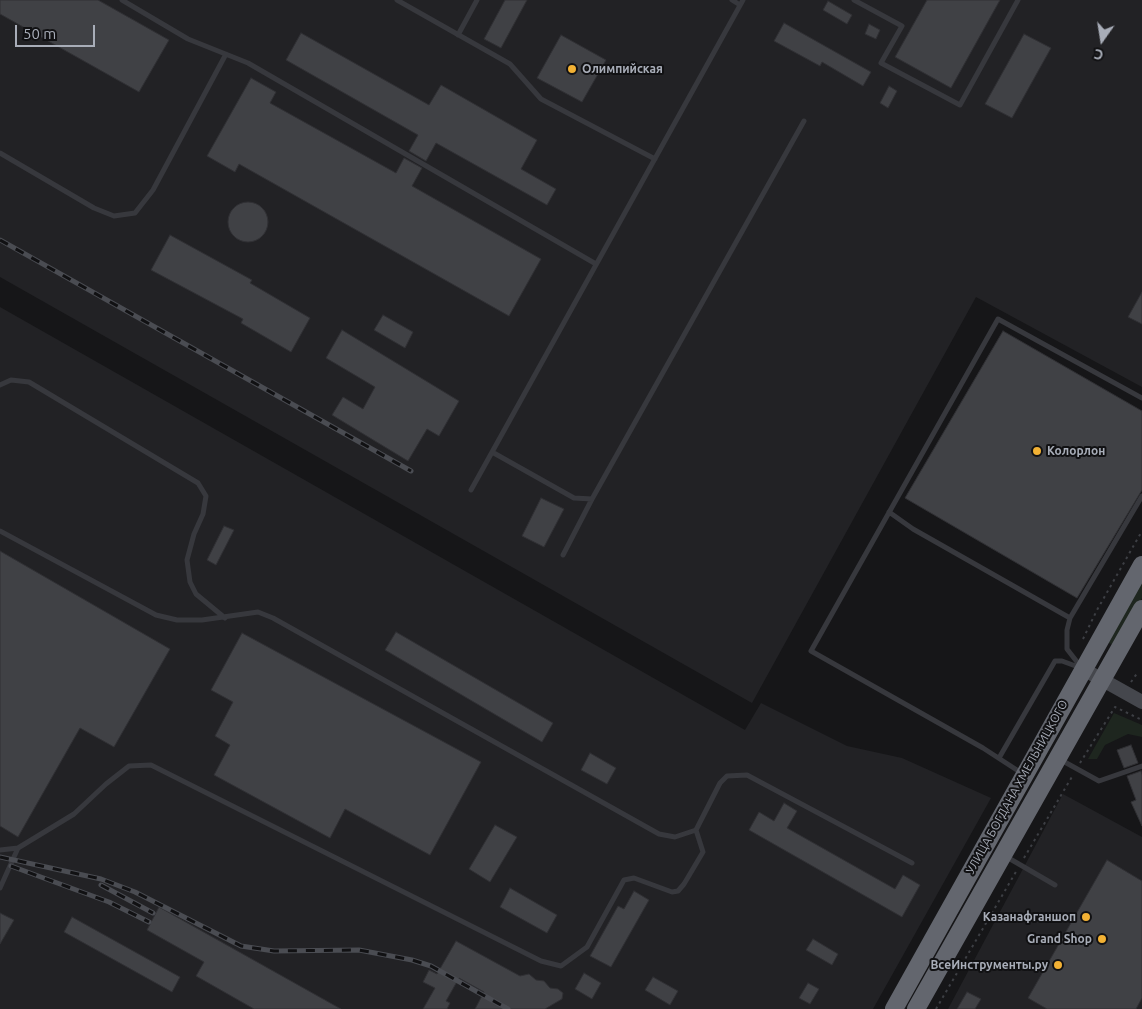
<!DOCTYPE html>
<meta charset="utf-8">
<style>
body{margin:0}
#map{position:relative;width:1142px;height:1009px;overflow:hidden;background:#161618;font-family:Ubuntu,sans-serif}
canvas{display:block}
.north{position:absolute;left:1077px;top:15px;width:50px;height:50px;-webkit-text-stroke:4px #111113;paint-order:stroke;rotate:193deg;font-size:14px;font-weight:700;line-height:20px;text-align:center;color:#a8adb8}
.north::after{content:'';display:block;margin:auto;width:18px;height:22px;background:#a8adb8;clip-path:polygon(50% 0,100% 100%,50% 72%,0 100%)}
.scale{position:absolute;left:15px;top:25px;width:80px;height:22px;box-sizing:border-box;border:2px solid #a8adb8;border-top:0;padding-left:6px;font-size:15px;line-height:18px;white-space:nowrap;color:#a8adb8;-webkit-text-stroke:4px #111113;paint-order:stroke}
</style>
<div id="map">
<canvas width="1142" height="1009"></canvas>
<div class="north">С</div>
<div class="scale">50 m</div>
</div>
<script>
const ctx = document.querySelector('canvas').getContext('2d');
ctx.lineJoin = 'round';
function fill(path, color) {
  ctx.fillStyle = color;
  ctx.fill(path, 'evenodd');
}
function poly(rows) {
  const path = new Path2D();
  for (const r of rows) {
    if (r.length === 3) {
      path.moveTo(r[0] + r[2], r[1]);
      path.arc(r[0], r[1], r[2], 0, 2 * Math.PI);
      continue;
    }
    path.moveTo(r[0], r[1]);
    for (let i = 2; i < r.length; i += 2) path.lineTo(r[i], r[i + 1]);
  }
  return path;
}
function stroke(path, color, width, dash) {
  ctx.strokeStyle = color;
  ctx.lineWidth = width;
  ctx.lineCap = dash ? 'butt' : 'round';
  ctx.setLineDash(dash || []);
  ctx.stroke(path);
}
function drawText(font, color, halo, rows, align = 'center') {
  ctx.font = font + ' Ubuntu,sans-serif';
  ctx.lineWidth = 4;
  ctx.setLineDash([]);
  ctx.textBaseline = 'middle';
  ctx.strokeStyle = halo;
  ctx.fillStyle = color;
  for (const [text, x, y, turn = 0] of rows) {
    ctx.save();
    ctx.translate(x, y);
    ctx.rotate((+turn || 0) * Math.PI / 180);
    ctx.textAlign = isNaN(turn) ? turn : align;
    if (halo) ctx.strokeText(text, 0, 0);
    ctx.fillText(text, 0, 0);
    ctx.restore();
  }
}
const built = poly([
 [0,0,1142,0,1142,387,976,297,752,703,0,277],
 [0,307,745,730,761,703,847,746,902,758,991,798,873,1009,0,1009],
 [1063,794,1142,837,1142,1009,948,1009]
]);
const green = poly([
 [1142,576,1142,598,1115,646,1105,641],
 [1114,713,1142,725,1142,737,1128,734,1105,745,1097,759,1088,759]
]);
const building = poly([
 [0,0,98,0,169,40,139,92,0,14,0,0],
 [505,0,527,0,501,48,484,39,505,0],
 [927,0,1000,0,951,88,895,57,927,0],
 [828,1,852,15,847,24,823,10,828,1],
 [784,23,871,72,863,86,822,62,820,66,774,41,784,23],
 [869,24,880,30,876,39,865,34,869,24],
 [301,33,429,105,441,85,537,140,521,169,556,189,547,205,436,143,426,161,409,151,418,135,286,60,301,33],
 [1024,34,1051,48,1012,118,985,104,1024,34],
 [561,35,606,60,582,102,537,78,561,35],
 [251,78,276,92,270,103,396,173,404,158,422,168,412,186,541,259,509,316,239,164,235,172,207,156,251,78],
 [889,86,897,91,888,108,880,103,889,86],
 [248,222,20],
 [170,235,252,280,250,283,310,318,291,352,241,323,243,319,151,270,170,235],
 [1142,292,1142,324,1128,317,1142,292],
 [383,315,413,332,405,348,374,330,383,315],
 [342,330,459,401,439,436,427,429,408,461,332,415,343,397,363,409,375,387,326,358,342,330],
 [1003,331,1142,411,1142,490,1077,598,905,498,1003,331],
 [541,498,564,509,544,547,522,536,541,498],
 [224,526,234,530,216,565,207,560,224,526],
 [0,551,170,649,114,747,80,728,18,837,0,826,0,551],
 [396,632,553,723,542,742,385,650,396,632],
 [242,633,481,762,430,855,345,809,330,838,214,775,230,745,215,736,233,702,211,690,242,633],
 [1131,745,1138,763,1124,768,1117,750,1131,745],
 [590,753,616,768,607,784,581,770,590,753],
 [1141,771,1142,775,1142,826,1131,802,1136,800,1127,776,1141,771],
 [784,803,797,811,787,828,895,889,903,875,920,885,902,917,749,830,759,812,774,821,784,803],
 [495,825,517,837,490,882,469,869,495,825],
 [1107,860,1142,881,1142,998,1136,1009,1047,1009,1028,998,1107,860],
 [510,888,557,915,547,933,500,907,510,888],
 [634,891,649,900,611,967,590,956,618,906,624,909,634,891],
 [159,907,341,1009,254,1009,196,976,204,962,147,930,159,907],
 [0,913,14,920,0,944,0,913],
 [72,917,180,977,172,992,64,932,72,917],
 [813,939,838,954,832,965,806,950,813,939],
 [456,941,520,976,529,974,536,980,544,981,550,988,558,989,563,993,562,999,545,1009,475,1009,484,992,459,978,446,1001,450,1003,447,1009,423,1009,435,988,423,982,429,970,437,974,456,941],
 [584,973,601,983,592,999,575,989,584,973],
 [653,977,678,991,670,1005,645,990,653,977],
 [808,983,819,989,810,1004,799,998,808,983],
 [967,992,981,999,975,1009,957,1009,967,992]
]);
const path = poly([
 [1083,639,1097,610,1142,531],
 [1131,682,1138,672],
 [1080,763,1115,707,1142,720],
 [1024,858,1073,775],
 [936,1009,1017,870]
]);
const lane = poly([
 [122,0,188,39,248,63,596,264],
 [397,0,510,64,541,99,655,159],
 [732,0,740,5],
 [854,0,902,26,881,63,960,105,1018,0],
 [458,35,477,0],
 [0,153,94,208,114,216,135,213,153,190,226,54],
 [0,385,11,380,29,382,198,483,206,496,203,514,194,534,187,560,190,582,196,594,225,618],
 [492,452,574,498,592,499,804,121],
 [471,490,743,0],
 [889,512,913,529,1070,618],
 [0,531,156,615,177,620,202,620,258,612,273,618,659,834,675,837,696,830],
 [563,555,592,499],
 [1081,667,1067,649,1067,630,1070,618,1142,496],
 [999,758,1055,661,1062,661,1081,668],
 [1061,760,1099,781,1142,766],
 [1023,774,983,748,811,651,998,319,1142,398],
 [0,850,18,848,74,814,106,784,129,766,151,765,541,961,561,966,587,947,624,880,634,878,672,892,678,891,684,884,703,852,696,830,720,783,727,776,747,775,912,863],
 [1005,856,1055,885],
 [0,888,18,848]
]);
const secondary = poly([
 [1083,669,1142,702]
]);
const highway = poly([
 [894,1009,1142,565],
 [916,1009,1142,609]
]);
const rail = poly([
 [0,240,411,471],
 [0,857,101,879,135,892,241,946,274,951,359,950,412,960,431,966,508,1009],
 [11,866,109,902,149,922],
 [101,885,153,913]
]);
const markers = [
 [572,69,5,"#f2b134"],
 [1037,451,5,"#f2b134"],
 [1086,917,5,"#f2b134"],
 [1102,939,5,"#f2b134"],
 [1058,965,5,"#f2b134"]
];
const poiNames = [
 ["Олимпийская",582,69,"left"],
 ["Колорлон",1047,451,"left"],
 ["Казанафганшоп",1076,917],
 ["Grand Shop",1092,939],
 ["ВсеИнструменты.ру",1048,965]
];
const streetNames = [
 ["УЛИЦА БОГДАНА ХМЕЛЬНИЦКОГО",1017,787,-61]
];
fill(built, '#222225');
fill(green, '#1e261f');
fill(building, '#404145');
stroke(building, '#303034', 1);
stroke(path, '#3d3f44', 2, [2.5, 4]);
stroke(lane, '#37383d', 5);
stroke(secondary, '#45474d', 14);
stroke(highway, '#63666e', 18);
stroke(rail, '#4a4c52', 5);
stroke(rail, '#111113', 3, [9]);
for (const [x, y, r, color] of markers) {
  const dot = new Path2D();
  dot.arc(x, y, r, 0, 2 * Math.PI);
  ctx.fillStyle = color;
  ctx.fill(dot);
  stroke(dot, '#111113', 2);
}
drawText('bold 12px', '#a8adb8', '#111113', poiNames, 'right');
drawText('12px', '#a8adb8', '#111113', streetNames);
</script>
